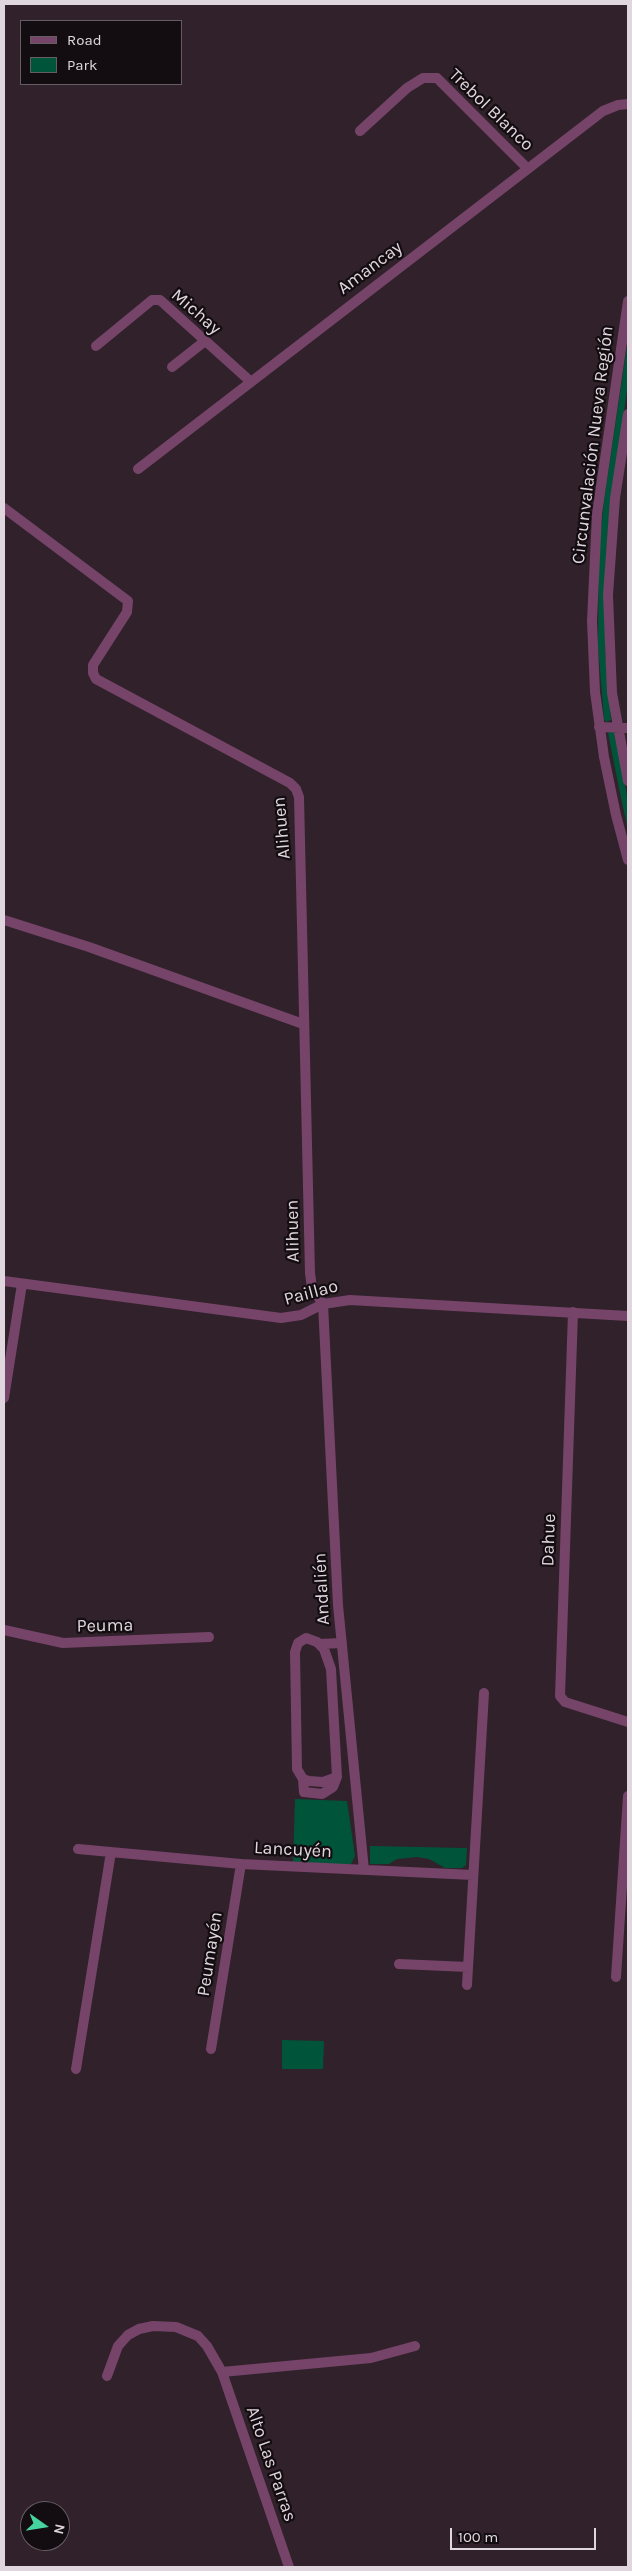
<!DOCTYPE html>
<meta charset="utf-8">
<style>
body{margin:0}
#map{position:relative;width:632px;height:2571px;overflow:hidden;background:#30212b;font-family:Karla,sans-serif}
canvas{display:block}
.frame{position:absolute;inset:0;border:5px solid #e0d6dd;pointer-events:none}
.legend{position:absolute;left:20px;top:20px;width:162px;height:65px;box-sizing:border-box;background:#130d11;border:1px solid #655d63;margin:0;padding:6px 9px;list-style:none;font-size:15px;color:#e0d6dd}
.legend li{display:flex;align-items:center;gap:10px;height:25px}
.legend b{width:25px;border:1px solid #655d63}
.north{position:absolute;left:20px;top:2501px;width:50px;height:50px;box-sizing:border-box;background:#130d11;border:1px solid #655d63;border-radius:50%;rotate:103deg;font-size:14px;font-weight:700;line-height:20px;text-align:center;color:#e0d6dd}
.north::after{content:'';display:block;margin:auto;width:18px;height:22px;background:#45d49f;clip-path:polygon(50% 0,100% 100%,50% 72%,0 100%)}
.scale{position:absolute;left:450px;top:2528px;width:146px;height:22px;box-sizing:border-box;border:2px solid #e0d6dd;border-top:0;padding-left:6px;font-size:15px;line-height:18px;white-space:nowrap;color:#e0d6dd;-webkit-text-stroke:4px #130d11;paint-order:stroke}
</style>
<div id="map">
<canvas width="632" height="2571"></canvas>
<div class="frame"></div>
<ul class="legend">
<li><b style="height:6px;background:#754468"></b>Road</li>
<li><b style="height:14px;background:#00543a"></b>Park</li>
</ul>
<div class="north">N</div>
<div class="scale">100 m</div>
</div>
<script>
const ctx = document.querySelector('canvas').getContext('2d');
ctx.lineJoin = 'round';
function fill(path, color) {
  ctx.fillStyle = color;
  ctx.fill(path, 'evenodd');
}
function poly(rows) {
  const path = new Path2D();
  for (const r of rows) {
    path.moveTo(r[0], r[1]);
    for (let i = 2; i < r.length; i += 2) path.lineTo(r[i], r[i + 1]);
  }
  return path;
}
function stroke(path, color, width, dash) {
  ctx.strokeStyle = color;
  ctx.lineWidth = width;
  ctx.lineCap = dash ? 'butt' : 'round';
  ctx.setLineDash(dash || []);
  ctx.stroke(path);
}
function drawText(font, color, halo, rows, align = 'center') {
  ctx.font = font + ' Karla,sans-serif';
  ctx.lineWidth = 4.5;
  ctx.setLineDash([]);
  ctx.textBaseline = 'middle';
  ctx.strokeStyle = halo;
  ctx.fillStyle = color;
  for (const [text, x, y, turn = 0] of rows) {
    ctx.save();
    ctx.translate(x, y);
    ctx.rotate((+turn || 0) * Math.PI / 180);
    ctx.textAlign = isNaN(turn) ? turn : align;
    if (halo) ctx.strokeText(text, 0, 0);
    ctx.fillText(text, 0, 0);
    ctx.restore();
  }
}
const green = poly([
 [628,339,628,384,610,506,605,569,605,650,611,720,606,722,604,719,598,645,599,549,604,501],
 [610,731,615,731,628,801,628,830,620,793,608,733],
 [295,1799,347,1801,355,1856,351,1864,293,1864],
 [370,1846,467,1848,466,1865,462,1868,445,1868,429,1859,417,1857,397,1859,389,1864,370,1864],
 [282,2040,324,2041,323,2069,282,2069]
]);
const minor = poly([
 [360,131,407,88,423,78,437,78,528,169],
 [628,301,597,514,592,621,595,692,604,757,616,815,628,860],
 [96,346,152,300,160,300,250,381],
 [172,367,205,341],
 [628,414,615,498,608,595,612,693,628,781],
 [138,469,603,111,618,105,628,104],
 [4,508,128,601,127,612,93,665,93,673,96,679,290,783,296,789,299,797,310,1273,312,1288,323,1304,338,1605,364,1870],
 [599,727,628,728],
 [4,920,89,947,303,1024],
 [4,1281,281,1318,301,1315,323,1304,350,1300,628,1316],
 [573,1312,560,1696,565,1702,628,1722],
 [4,1398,22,1284],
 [4,1630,63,1643,209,1637],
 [319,1644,342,1643],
 [303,1779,304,1792,322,1794,333,1787,337,1777,331,1669,324,1649,317,1642,306,1638,298,1643,295,1652,297,1769,303,1779,309,1781,323,1782,337,1777],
 [78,1849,241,1864,473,1875],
 [399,1964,468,1967],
 [616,1977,628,1796],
 [467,1985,484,1693],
 [211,2049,241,1864],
 [76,2069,111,1852],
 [222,2372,371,2358,415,2346],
 [107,2376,118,2346,128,2335,139,2329,153,2326,176,2327,198,2336,207,2346,222,2372,289,2567]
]);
const streetNames = [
 ["Trebol Blanco",491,110,44],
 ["Amancay",370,268,-37],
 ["Michay",196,312,41],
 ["Circunvalación Nueva Región",593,445,-83],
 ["Alihuen",282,828,-95],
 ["Alihuen",293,1231,-91],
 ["Paillao",311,1293,-15],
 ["Dahue",549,1540,-88],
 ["Andalién",322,1589,-93],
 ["Peuma",105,1626,-1],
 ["Lancuyén",293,1850,3],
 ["Peumayén",210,1954,-81],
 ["Alto Las Parras",271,2464,71]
];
fill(green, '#00543a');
stroke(minor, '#754468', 10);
drawText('18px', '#e0d6dd', '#130d11', streetNames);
</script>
